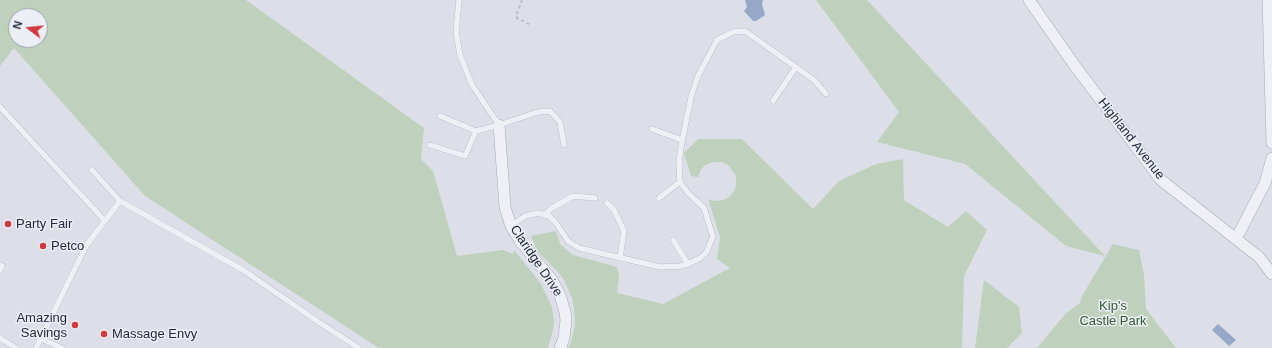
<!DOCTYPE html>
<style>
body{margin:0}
#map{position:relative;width:1272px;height:348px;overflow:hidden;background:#dcdfe7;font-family:Arial,sans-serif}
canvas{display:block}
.north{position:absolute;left:8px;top:8px;width:40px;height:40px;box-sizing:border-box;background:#ebeef4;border:1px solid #9ca0ab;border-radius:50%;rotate:286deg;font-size:11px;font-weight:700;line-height:16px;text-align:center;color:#252b3d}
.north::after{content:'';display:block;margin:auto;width:14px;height:18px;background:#d23a40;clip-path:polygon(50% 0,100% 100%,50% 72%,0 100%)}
</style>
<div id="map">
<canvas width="1272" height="348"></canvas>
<div class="north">N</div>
</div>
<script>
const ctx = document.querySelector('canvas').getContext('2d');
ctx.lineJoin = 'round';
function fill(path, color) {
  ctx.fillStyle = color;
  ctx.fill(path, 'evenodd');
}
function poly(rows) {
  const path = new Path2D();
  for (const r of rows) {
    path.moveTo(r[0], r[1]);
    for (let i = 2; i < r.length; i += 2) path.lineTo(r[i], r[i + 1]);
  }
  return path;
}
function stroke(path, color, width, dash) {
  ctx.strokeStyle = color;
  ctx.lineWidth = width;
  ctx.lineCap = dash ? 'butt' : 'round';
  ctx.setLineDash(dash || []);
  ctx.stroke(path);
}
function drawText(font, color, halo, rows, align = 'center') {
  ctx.font = font + ' Arial,sans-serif';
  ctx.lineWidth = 3;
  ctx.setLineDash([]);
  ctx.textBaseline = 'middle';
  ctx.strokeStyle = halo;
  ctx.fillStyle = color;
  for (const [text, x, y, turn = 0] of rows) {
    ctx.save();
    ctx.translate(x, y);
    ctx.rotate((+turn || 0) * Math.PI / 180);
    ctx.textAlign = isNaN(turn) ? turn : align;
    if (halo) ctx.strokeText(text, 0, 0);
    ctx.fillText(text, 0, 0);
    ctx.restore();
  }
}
const green = poly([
 [0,0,246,0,424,128,421,159,433,171,457,256,503,250,512,254,515,251,541,284,552,307,554,322,553,330,548,348,379,348,145,196,14,48,0,66],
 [16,16,40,16,40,40,16,40],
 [816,0,867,0,1105,256,1066,246,965,164,877,142,899,112],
 [698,139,742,139,813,209,839,181,876,164,903,159,904,200,948,227,966,211,987,230,964,276,962,348,568,348,571,342,575,325,574,308,572,298,564,280,558,272,537,251,531,236,556,231,560,244,573,255,617,267,619,276,617,293,663,304,730,268,717,259,720,237,708,199,715,201,723,200,729,197,733,192,736,186,736,179,735,174,728,165,722,162,715,162,710,163,704,166,700,171,698,177,691,176,684,153],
 [1113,244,1139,250,1144,275,1146,309,1176,348,1037,348,1066,313,1080,303,1082,296],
 [984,280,1019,307,1022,333,1007,348,975,348]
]);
const water = poly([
 [745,0,763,0,762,4,765,15,756,21,753,21,744,11,747,7],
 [1218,324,1236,340,1229,346,1212,330]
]);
const path = poly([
 [522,0,516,16,517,18,531,25]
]);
const service = poly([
 [459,0,456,32,460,55,472,85,499,125],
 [773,101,796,67],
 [0,107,105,221],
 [440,116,476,131,499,125,538,112,550,111,560,122,564,145],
 [652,129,682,140],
 [430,145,465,156,476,131],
 [92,170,120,201],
 [659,198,680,182],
 [607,203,614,210,624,231,620,258],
 [544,215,552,208,573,196,595,198],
 [511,226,525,216,538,213,549,216,556,223,568,241,579,248,660,267,681,266,688,264,700,258,706,253,713,237,704,208,688,193,680,182,679,163,681,147,691,97,698,76,717,40,733,32,745,31,814,80,826,94],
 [673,240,688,264],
 [0,265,2,266,0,270],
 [0,338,16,348],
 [41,339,62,348],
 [36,348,86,246,120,201,243,270,320,323,359,348]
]);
const minor = poly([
 [1029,0,1075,66,1161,180,1259,257,1272,274],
 [1268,0,1272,143],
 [499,125,505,207,508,217,511,226,520,241,552,280,560,295,565,312,566,320,564,338,560,348],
 [1236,239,1265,183,1272,158]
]);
const markers = [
 [8,224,4,"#d23a40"],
 [43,246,4,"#d23a40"],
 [75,325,4,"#d23a40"],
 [104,334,4,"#d23a40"]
];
const streetNames = [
 ["Highland Avenue",1131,139,52],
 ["Claridge Drive",536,261,56]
];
const poiNames = [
 ["Party Fair",16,224],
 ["Petco",51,246],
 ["Amazing",67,318,"right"],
 ["Savings",67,333,"right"],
 ["Massage Envy",112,334]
];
const parkNames = [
 ["Kip's",1113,306],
 ["Castle Park",1113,321]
];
fill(green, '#bfd1bc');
fill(water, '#95a8c8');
stroke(service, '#a5a9b4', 6);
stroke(minor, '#a5a9b4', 12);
stroke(path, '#babdc5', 2, [3, 3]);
stroke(service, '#eef0f5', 5.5);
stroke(minor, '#eef0f5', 11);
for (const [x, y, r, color] of markers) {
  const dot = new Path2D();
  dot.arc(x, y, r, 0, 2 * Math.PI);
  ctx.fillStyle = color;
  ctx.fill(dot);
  stroke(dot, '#ebeef4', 1.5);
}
drawText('13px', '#252b3d', '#ebeef4', streetNames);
drawText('13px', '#252b3d', '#ebeef4', poiNames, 'left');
drawText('13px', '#355932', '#ebeef4', parkNames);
</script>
